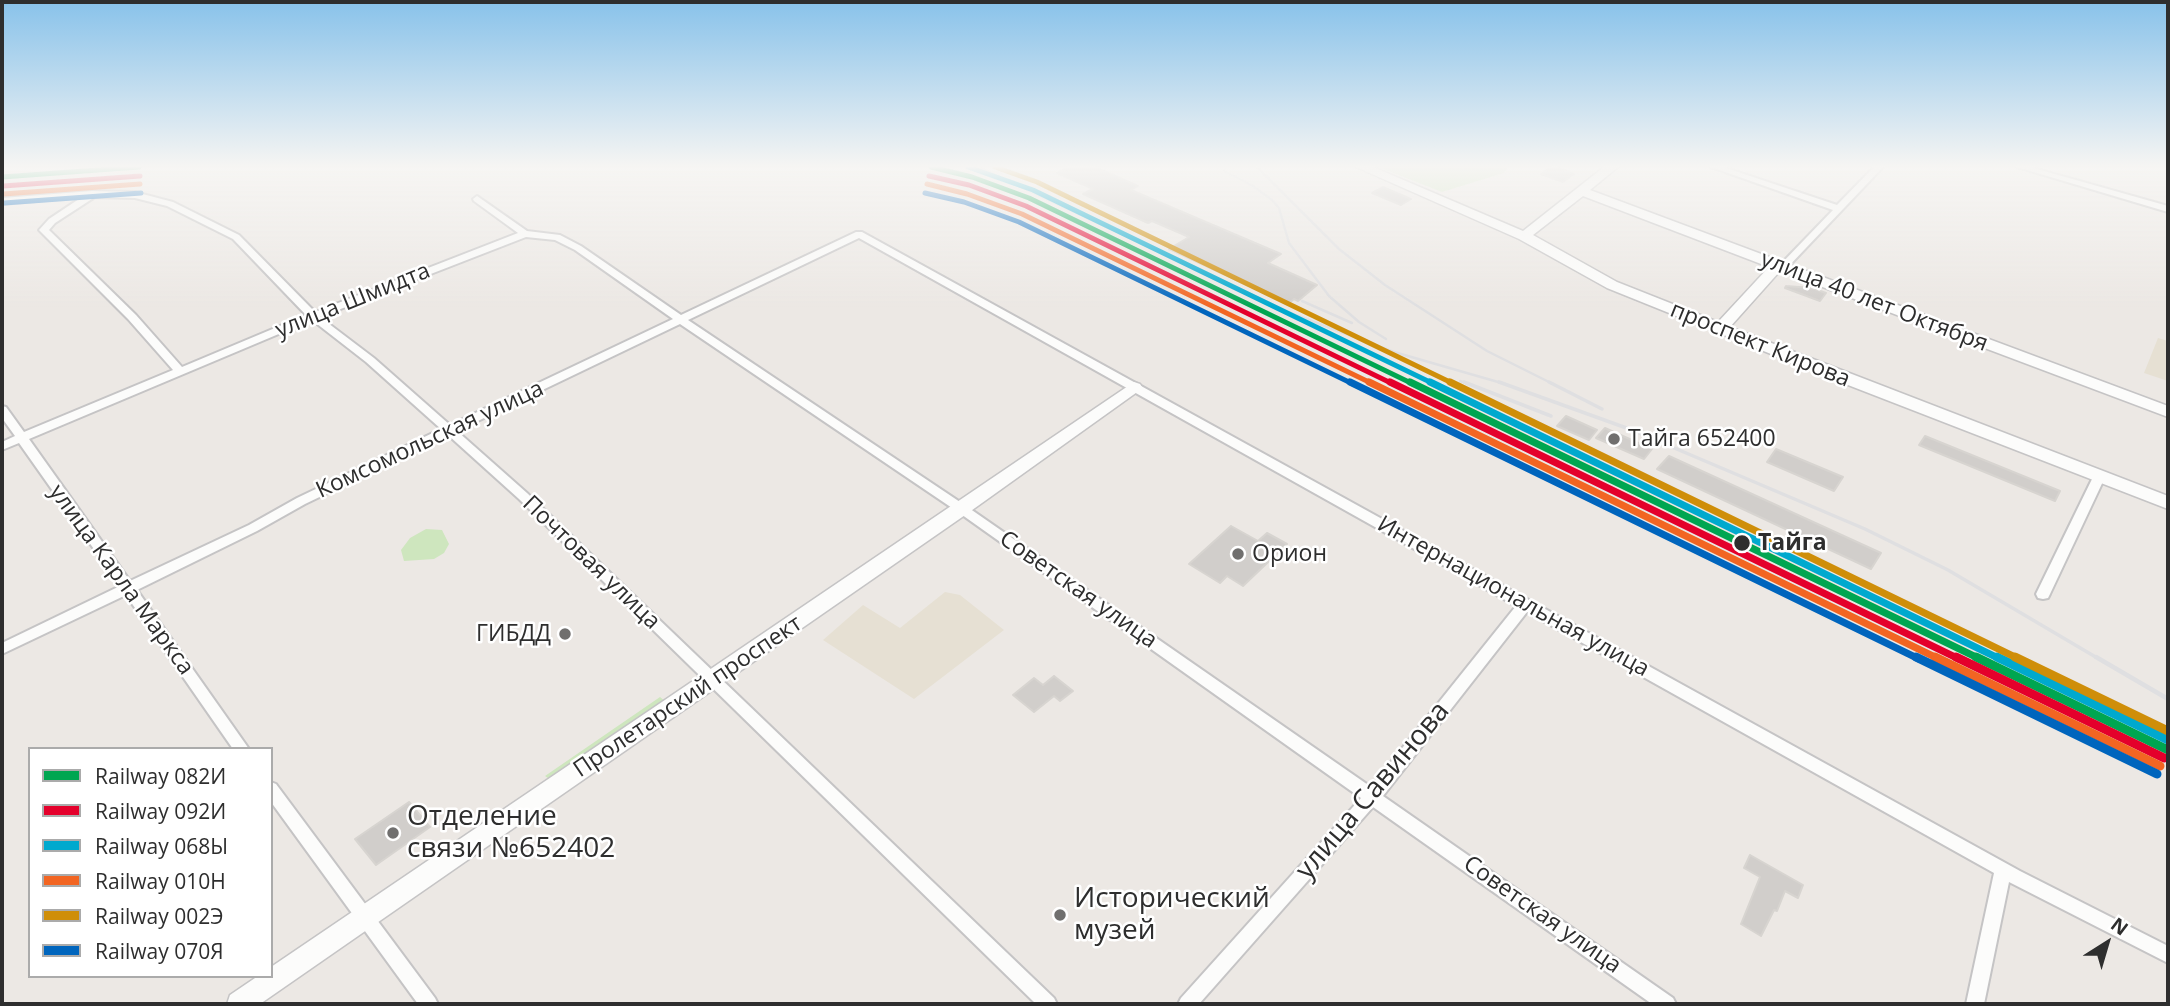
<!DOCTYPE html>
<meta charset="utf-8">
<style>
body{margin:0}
#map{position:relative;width:2170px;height:1006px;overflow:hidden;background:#ece8e4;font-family:"Open Sans",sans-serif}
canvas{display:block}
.frame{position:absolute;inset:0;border:4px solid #2e2e2e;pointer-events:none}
.legend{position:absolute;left:28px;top:747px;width:245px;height:231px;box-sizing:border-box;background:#fff;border:2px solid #ababab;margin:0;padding:9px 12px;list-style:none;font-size:21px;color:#2e2e2e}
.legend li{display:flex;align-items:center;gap:14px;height:35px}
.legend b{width:35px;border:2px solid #ababab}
.north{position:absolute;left:2072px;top:908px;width:70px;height:70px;-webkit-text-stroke:5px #fff;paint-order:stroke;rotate:37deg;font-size:19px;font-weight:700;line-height:28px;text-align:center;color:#2e2e2e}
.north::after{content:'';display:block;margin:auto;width:24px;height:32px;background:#2e2e2e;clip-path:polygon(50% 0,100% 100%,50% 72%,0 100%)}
</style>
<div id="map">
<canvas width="2170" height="1006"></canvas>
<div class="frame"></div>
<ul class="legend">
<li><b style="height:9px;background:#00a651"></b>Railway 082И</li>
<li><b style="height:9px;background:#e4002b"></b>Railway 092И</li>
<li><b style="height:9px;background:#00a9ce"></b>Railway 068Ы</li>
<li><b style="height:9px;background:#f26522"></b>Railway 010Н</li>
<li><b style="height:9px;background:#cf8e09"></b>Railway 002Э</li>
<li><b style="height:9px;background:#0065bd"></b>Railway 070Я</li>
</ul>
<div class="north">N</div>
</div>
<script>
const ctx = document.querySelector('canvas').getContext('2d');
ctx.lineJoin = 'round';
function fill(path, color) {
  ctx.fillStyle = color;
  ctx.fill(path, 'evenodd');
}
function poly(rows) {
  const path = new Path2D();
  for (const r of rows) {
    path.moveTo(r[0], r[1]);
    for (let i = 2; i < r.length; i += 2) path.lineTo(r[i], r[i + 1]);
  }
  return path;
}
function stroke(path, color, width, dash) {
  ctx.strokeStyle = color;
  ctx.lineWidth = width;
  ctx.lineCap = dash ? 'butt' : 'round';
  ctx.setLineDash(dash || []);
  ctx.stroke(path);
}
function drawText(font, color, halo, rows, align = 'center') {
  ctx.font = font + ' "Open Sans",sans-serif';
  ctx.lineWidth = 5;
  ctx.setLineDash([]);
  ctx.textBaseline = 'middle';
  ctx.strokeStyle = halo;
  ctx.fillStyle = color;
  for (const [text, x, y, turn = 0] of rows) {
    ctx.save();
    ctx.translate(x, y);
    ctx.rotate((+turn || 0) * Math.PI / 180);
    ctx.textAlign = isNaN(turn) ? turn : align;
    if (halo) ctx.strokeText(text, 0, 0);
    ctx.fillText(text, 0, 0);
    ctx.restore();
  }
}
const education = poly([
 [2158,338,2168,341,2168,381,2144,373],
 [945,592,960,595,1004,630,914,699,823,640,863,605,900,628]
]);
const green = poly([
 [1378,167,1508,167,1504,173,1442,192],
 [426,529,442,530,449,544,444,553,434,559,404,561,401,550,410,538],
 [660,697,666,702,552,781,545,776]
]);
const building = poly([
 [1069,167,1095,167,1138,186,1131,190,1281,254,1268,263,1317,285,1298,301,1294,299,1288,304,1169,249,1189,237,1152,221,1148,223,1083,194,1093,189,1057,173,1069,167],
 [1551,167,1556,167,1574,174,1563,182,1541,174,1551,167],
 [1383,187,1411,199,1401,205,1372,193,1383,187],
 [1786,286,1812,288,1826,293,1820,301,1785,288,1786,286],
 [1566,416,1597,430,1589,440,1557,426,1566,416],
 [1605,428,1652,449,1644,459,1596,438,1605,428],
 [1925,436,2060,491,2055,501,1919,445,1925,436],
 [1776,449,1843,477,1834,491,1767,462,1776,449],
 [1669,456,1881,553,1871,569,1657,469,1669,456],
 [1231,526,1258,541,1267,533,1287,544,1243,586,1227,576,1220,583,1189,564,1231,526],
 [1054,676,1073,691,1060,701,1054,696,1034,712,1013,695,1034,678,1043,685,1054,676],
 [409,802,430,827,376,865,355,839,409,802],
 [1750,855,1803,885,1798,898,1785,891,1777,911,1774,910,1761,936,1741,924,1760,877,1744,868,1750,855]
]);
const street = poly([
 [1711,167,1723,167,1837,205,1874,167,1883,167,1786,269,1783,270,1780,269,1780,265,1833,210,1711,167],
 [2017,167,2030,167,2168,206,2168,212,2017,167],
 [92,191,135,192,173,202,239,235,315,312,518,233,474,201,473,199,477,196,527,231,560,235,581,246,681,315,856,232,862,232,2020,871,2168,946,2168,963,2009,882,1984,1004,1966,1004,1994,873,1527,612,1383,796,1673,998,1676,1004,1652,1004,1373,807,1199,1004,1178,1004,1181,998,1361,798,958,512,680,324,457,431,527,493,1054,998,1057,1004,1036,1004,519,499,448,435,305,504,257,531,137,590,249,749,233,749,126,595,2,654,2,643,120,586,19,443,2,450,2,442,15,436,2,418,2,406,6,407,24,432,173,370,128,319,39,230,49,219,82,197,2,204,2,198,92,191],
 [95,197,135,198,167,206,233,239,306,315,182,367,136,315,49,230,55,223,95,197],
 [526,237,555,240,575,250,673,319,450,425,374,358,320,317,526,237],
 [859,238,1516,606,1371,787,966,506,688,320,859,238],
 [312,320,366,362,441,429,297,498,249,525,130,581,29,439,312,320],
 [2100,471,2106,475,2050,594,2048,598,2043,599,2038,598,2036,594,2094,475,2100,471],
 [271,782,276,784,435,998,438,1004,418,1004,271,802,271,782]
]);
const secondary = poly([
 [1356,167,1373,167,1523,231,1604,167,1618,167,1590,190,2168,406,2168,417,1780,271,1730,327,2168,496,2168,509,1848,385,1607,288,1519,239,1356,167],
 [1583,196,1769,267,1718,322,1617,282,1533,235,1583,196],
 [1134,382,1140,384,1142,387,1140,390,968,513,260,1004,227,1004,230,995,258,976,271,976,271,967,1134,382]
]);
const railFar2 = poly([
 [978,167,1293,314,1394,352,1505,384],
 [1257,167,1339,249,1385,285,1487,351,1553,384],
 [1224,171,1253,186,1272,200,1279,208,1289,243,1329,296,1359,322,1386,339],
 [1302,301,1352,323],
 [1460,381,1468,384]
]);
const railFar1 = poly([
 [1464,382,1551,416],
 [1499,382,1632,430,1865,529,1948,570,2099,659],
 [1549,382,1602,409]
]);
const rail = poly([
 [2096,657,2168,699]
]);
const rail1Far2 = poly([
 [931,167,972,177,1029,198,1413,384],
 [2,177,139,167]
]);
const rail1Far1 = poly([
 [1410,382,1980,659]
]);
const rail1 = poly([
 [1976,657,2168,750]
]);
const rail2Far2 = poly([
 [929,176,969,185,1026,206,1393,384],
 [3,186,140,176]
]);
const rail2Far1 = poly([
 [1390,382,1959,659]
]);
const rail2 = poly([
 [1956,657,2164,758]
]);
const rail3Far2 = poly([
 [968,167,1033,190,1434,384]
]);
const rail3Far1 = poly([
 [1430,382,2000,659]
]);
const rail3 = poly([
 [1997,657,2168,740]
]);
const rail4Far2 = poly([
 [927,184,967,194,1022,214,1373,384],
 [3,194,140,184]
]);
const rail4Far1 = poly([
 [1369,382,1939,659]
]);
const rail4 = poly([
 [1935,657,2160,766]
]);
const rail5Far2 = poly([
 [995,167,1037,182,1454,384]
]);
const rail5Far1 = poly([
 [1450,382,2019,659]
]);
const rail5 = poly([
 [2015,657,2168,731]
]);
const rail6Far2 = poly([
 [925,193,964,202,1019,222,1353,384],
 [4,203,141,193]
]);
const rail6Far1 = poly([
 [1350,382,1919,659]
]);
const rail6 = poly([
 [1916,657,2157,774]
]);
const markers = [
 [1614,439,7,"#706f6e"],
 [1742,543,9,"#2e2e2e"],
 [1238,554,7,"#706f6e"],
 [565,634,7,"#706f6e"],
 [393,833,7,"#706f6e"],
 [1060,915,7,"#706f6e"]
];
const streetNames = [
 ["улица Шмидта",353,301,-22],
 ["улица 40 лет Октября",1874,302,21],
 ["проспект Кирова",1760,345,22],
 ["Комсомольская улица",430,440,-25],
 ["Почтовая улица",591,563,44],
 ["улица Карла Маркса",121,580,54],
 ["Советская улица",1078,590,35],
 ["Интернациональная улица",1513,597,29],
 ["Пролетарский проспект",688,697,-34],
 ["Советская улица",1542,915,35]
];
const poiNames = [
 ["Тайга 652400",1628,439],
 ["Орион",1252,554],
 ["ГИБДД",551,634,"right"]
];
const stopNames = [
 ["Тайга",1758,543]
];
const nearStreetnames = [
 ["улица Савинова",1373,791,-50]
];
const nearPoinames = [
 ["Отделение",407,817],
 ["связи №652402",407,849],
 ["Исторический",1074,899],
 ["музей",1074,931]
];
fill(education, '#e6e0d3');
fill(green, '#cee6be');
fill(building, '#d1cecb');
stroke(building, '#d7d4d0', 2);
stroke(street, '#c5c4c5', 4);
stroke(secondary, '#c5c4c5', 3);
fill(street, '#fcfcfb');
fill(secondary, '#fcfcfb');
stroke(railFar2, '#dfdfe1', 2.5);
stroke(railFar1, '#dfdfe1', 3.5);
stroke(rail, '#dfdfe1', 4.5);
stroke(rail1Far2, '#00a651', 5);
stroke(rail1Far1, '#00a651', 7);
stroke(rail1, '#00a651', 9);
stroke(rail2Far2, '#e4002b', 5);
stroke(rail2Far1, '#e4002b', 7);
stroke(rail2, '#e4002b', 9);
stroke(rail3Far2, '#00a9ce', 5);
stroke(rail3Far1, '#00a9ce', 7);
stroke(rail3, '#00a9ce', 9);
stroke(rail4Far2, '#f26522', 5);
stroke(rail4Far1, '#f26522', 7);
stroke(rail4, '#f26522', 9);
stroke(rail5Far2, '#cf8e09', 5);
stroke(rail5Far1, '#cf8e09', 7);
stroke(rail5, '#cf8e09', 9);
stroke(rail6Far2, '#0065bd', 5);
stroke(rail6Far1, '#0065bd', 7);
stroke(rail6, '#0065bd', 9);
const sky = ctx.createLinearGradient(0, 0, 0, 308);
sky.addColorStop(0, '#88c2ea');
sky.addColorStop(0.54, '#f6f5f3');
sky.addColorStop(1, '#f6f5f300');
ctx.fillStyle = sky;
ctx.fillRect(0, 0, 2170, 308);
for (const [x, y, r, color] of markers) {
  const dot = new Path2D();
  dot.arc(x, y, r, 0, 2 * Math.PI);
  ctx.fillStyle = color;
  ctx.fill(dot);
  stroke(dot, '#fff', 2.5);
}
drawText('23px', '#2e2e2e', '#fff', streetNames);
drawText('23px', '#2e2e2e', '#fff', poiNames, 'left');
drawText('bold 23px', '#2e2e2e', '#fff', stopNames, 'left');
drawText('28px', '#2e2e2e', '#fff', nearStreetnames);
drawText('28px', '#2e2e2e', '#fff', nearPoinames, 'left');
</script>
